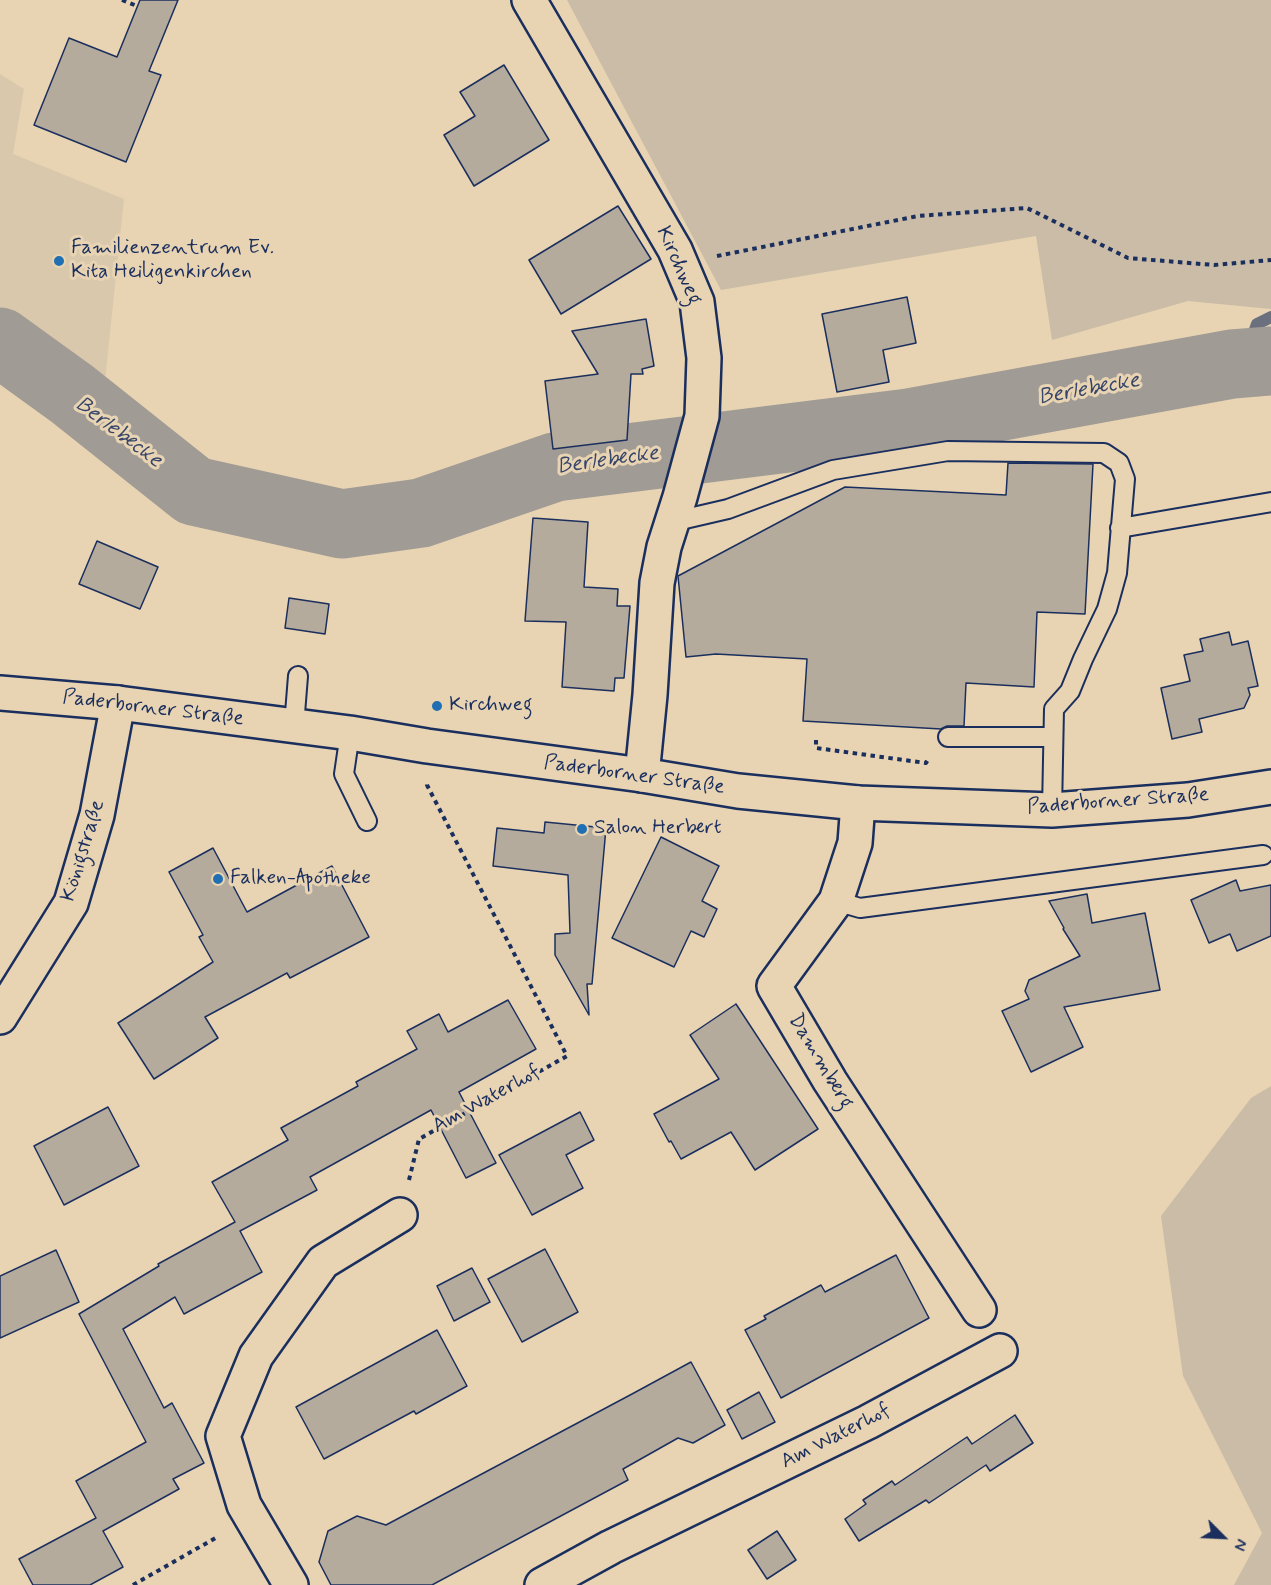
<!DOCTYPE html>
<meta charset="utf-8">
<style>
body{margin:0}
#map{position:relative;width:1271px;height:1585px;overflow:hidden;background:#e8d4b2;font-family:Mynerve,sans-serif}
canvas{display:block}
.north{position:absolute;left:1193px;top:1507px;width:60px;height:60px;-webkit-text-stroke:4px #e8d4b2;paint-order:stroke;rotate:114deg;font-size:16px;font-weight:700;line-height:24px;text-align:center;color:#1b2f5e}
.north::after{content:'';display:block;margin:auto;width:21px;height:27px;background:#1b2f5e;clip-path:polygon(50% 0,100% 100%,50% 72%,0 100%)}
</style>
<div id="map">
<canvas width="1271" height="1585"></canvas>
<div class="north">N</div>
</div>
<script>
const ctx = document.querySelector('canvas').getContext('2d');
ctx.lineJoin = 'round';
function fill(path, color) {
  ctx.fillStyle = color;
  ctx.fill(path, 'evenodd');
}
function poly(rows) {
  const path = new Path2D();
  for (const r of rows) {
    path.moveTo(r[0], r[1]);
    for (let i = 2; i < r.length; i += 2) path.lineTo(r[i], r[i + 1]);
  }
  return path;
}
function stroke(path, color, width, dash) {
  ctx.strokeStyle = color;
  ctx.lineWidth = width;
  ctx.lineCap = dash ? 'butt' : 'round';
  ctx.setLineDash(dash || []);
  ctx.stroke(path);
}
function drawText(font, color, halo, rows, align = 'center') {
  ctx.font = font + ' Mynerve,sans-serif';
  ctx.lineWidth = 6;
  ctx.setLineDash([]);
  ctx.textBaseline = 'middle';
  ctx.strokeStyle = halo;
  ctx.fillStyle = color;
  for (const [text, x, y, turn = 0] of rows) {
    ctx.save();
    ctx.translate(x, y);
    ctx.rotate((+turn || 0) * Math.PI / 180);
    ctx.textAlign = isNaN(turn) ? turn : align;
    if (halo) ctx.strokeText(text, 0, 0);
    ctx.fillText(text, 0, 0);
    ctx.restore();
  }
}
const built = poly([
 [0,74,24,89,13,154,124,199,103,400,0,322]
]);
const green = poly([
 [567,0,1271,0,1271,309,1188,301,1052,340,1036,236,721,290],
 [1271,1086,1271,1585,1234,1585,1262,1533,1183,1376,1161,1216,1251,1098]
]);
const stream = poly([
 [1243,363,1257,324,1271,317]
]);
const river = poly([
 [0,342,72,394,194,491,342,524,421,513,555,467,909,423,1232,364,1271,361]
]);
const building = poly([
 [140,0,178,0,149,71,161,75,126,162,34,125,69,38,117,57,140,0],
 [504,65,549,140,474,186,444,135,475,116,460,92,504,65],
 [618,206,651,259,561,314,529,260,618,206],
 [907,297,916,343,883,350,889,382,837,392,822,314,907,297],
 [646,319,654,366,642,369,643,374,631,374,627,440,553,449,545,381,598,374,572,331,646,319],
 [1008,463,1093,464,1085,614,1037,612,1034,687,966,683,964,726,947,726,941,729,803,721,807,659,716,654,686,657,678,576,845,487,1006,495,1008,463],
 [533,518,588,522,584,587,618,589,617,606,630,606,624,678,615,678,614,691,562,687,566,622,525,621,533,518],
 [97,541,158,567,140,609,79,584,97,541],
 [289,598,329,604,325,634,285,628,289,598],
 [1229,632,1232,645,1248,641,1258,686,1248,688,1250,695,1244,708,1199,719,1202,732,1172,739,1161,688,1190,681,1184,655,1203,651,1200,639,1229,632],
 [545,822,606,828,592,984,587,984,589,1015,555,955,555,934,570,933,568,875,493,866,497,828,544,833,545,822],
 [661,837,719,866,702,901,717,909,704,937,691,931,674,967,612,938,661,837],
 [213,848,247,912,332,866,369,937,290,978,287,973,205,1017,218,1038,154,1079,118,1023,213,962,199,937,203,935,169,872,213,848],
 [1236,880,1240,891,1271,885,1271,936,1237,951,1230,934,1209,943,1191,900,1236,880],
 [1087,894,1092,923,1145,913,1160,990,1064,1007,1083,1047,1031,1072,1002,1011,1029,999,1025,991,1029,980,1080,956,1063,929,1064,928,1049,901,1087,894],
 [508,1000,536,1049,459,1092,496,1163,466,1178,431,1110,310,1177,317,1190,240,1231,262,1272,184,1314,175,1297,123,1329,164,1408,172,1403,204,1463,173,1479,179,1489,103,1531,123,1567,90,1585,33,1585,19,1559,96,1518,76,1481,146,1442,79,1314,159,1266,158,1264,235,1222,212,1182,288,1140,281,1128,358,1086,356,1082,417,1049,407,1031,439,1014,448,1032,508,1000],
 [736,1004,818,1129,755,1170,731,1132,681,1159,671,1141,669,1142,654,1114,719,1079,690,1035,736,1004],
 [108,1107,139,1166,64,1205,34,1146,108,1107],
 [580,1112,594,1140,566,1155,583,1188,532,1215,499,1155,580,1112],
 [545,1249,578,1312,522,1342,488,1279,545,1249],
 [56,1250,79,1302,0,1338,0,1276,56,1250],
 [896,1255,929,1318,781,1398,745,1330,766,1319,764,1316,821,1285,825,1292,896,1255],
 [472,1268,490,1302,454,1321,437,1286,472,1268],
 [437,1330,467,1386,416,1414,414,1411,324,1459,296,1407,437,1330],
 [691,1362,725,1425,693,1443,678,1438,623,1469,628,1480,432,1585,331,1585,319,1562,328,1531,357,1516,386,1525,632,1394,691,1362],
 [759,1392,775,1422,742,1439,727,1410,759,1392],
 [1015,1415,1033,1443,990,1471,986,1465,929,1503,926,1500,859,1541,845,1519,866,1504,863,1500,892,1481,895,1485,967,1437,972,1444,1015,1415],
 [777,1531,796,1560,767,1579,748,1550,777,1531]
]);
const path = poly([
 [122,0,137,6],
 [717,256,918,216,1027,208,1128,258,1214,265,1271,260],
 [816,740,816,748,926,763,929,758],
 [409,1180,419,1139,567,1056,427,785,427,781],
 [133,1585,219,1536]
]);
const lane = poly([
 [672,522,728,509,833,470,948,451,1104,453,1119,463,1125,479,1117,573,1107,609,1083,659,1070,691,1054,709,1052,810],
 [1120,528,1271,502],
 [294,726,298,676],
 [350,733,344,774,367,821],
 [948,737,1053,737],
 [836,901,860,908,1263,855]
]);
const street = poly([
 [529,0,675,250,697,302,704,358,702,416,680,497,664,547,657,583,650,695,642,775],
 [858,803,855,843,836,901,774,986,830,1081,979,1310],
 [0,1017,71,903,97,815,118,703],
 [291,1585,244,1505,223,1436,256,1356,323,1262,400,1215],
 [542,1585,611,1547,868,1422,1000,1351]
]);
const secondary = poly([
 [0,693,118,703,350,733,427,746,642,775,738,791,858,803,1052,810,1188,800,1271,787]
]);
const markers = [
 [59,261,6,"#1f6fb2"],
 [437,706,6,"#1f6fb2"],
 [582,829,6,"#1f6fb2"],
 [218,879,6,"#1f6fb2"]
];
const poiNames = [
 ["Familienzentrum Ev.",71,249],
 ["Kita Heiligenkirchen",71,273],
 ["Kirchweg",449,706],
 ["Salon Herbert",594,829],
 ["Falken-Apotheke",230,879]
];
const streetNames = [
 ["Kirchweg",678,266,66],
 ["Paderborner Straße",153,709,7],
 ["Paderborner Straße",634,776,8],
 ["Paderborner Straße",1118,802,-4],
 ["Königstraße",84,851,-73],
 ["Dammberg",820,1062,59],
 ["Am Waterhof",487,1100,-29],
 ["Am Waterhof",836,1437,-27]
];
const waterNames = [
 ["Berlebecke",1089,390,-10],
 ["Berlebecke",118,433,37],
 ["Berlebecke",608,461,-8]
];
fill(built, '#d9c8ac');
fill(green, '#cabca6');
stroke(stream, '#6b707f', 12);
stroke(river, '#a19b95', 69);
fill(building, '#b5ab9d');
stroke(building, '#1b2f5e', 1.5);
stroke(lane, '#1b2f5e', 22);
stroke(street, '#1b2f5e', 38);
stroke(secondary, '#1b2f5e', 38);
stroke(path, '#1b2f5e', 4, [4.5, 4.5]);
stroke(lane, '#e8d4b2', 18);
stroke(street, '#e8d4b2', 33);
stroke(secondary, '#e8d4b2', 33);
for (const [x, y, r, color] of markers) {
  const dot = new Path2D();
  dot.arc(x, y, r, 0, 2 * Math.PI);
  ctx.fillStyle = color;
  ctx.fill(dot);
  stroke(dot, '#e8d4b2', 2);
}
drawText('21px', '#1b2f5e', '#e8d4b2', poiNames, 'left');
drawText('21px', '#1b2f5e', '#e8d4b2', streetNames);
drawText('italic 22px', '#364569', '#e8d4b2', waterNames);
</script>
